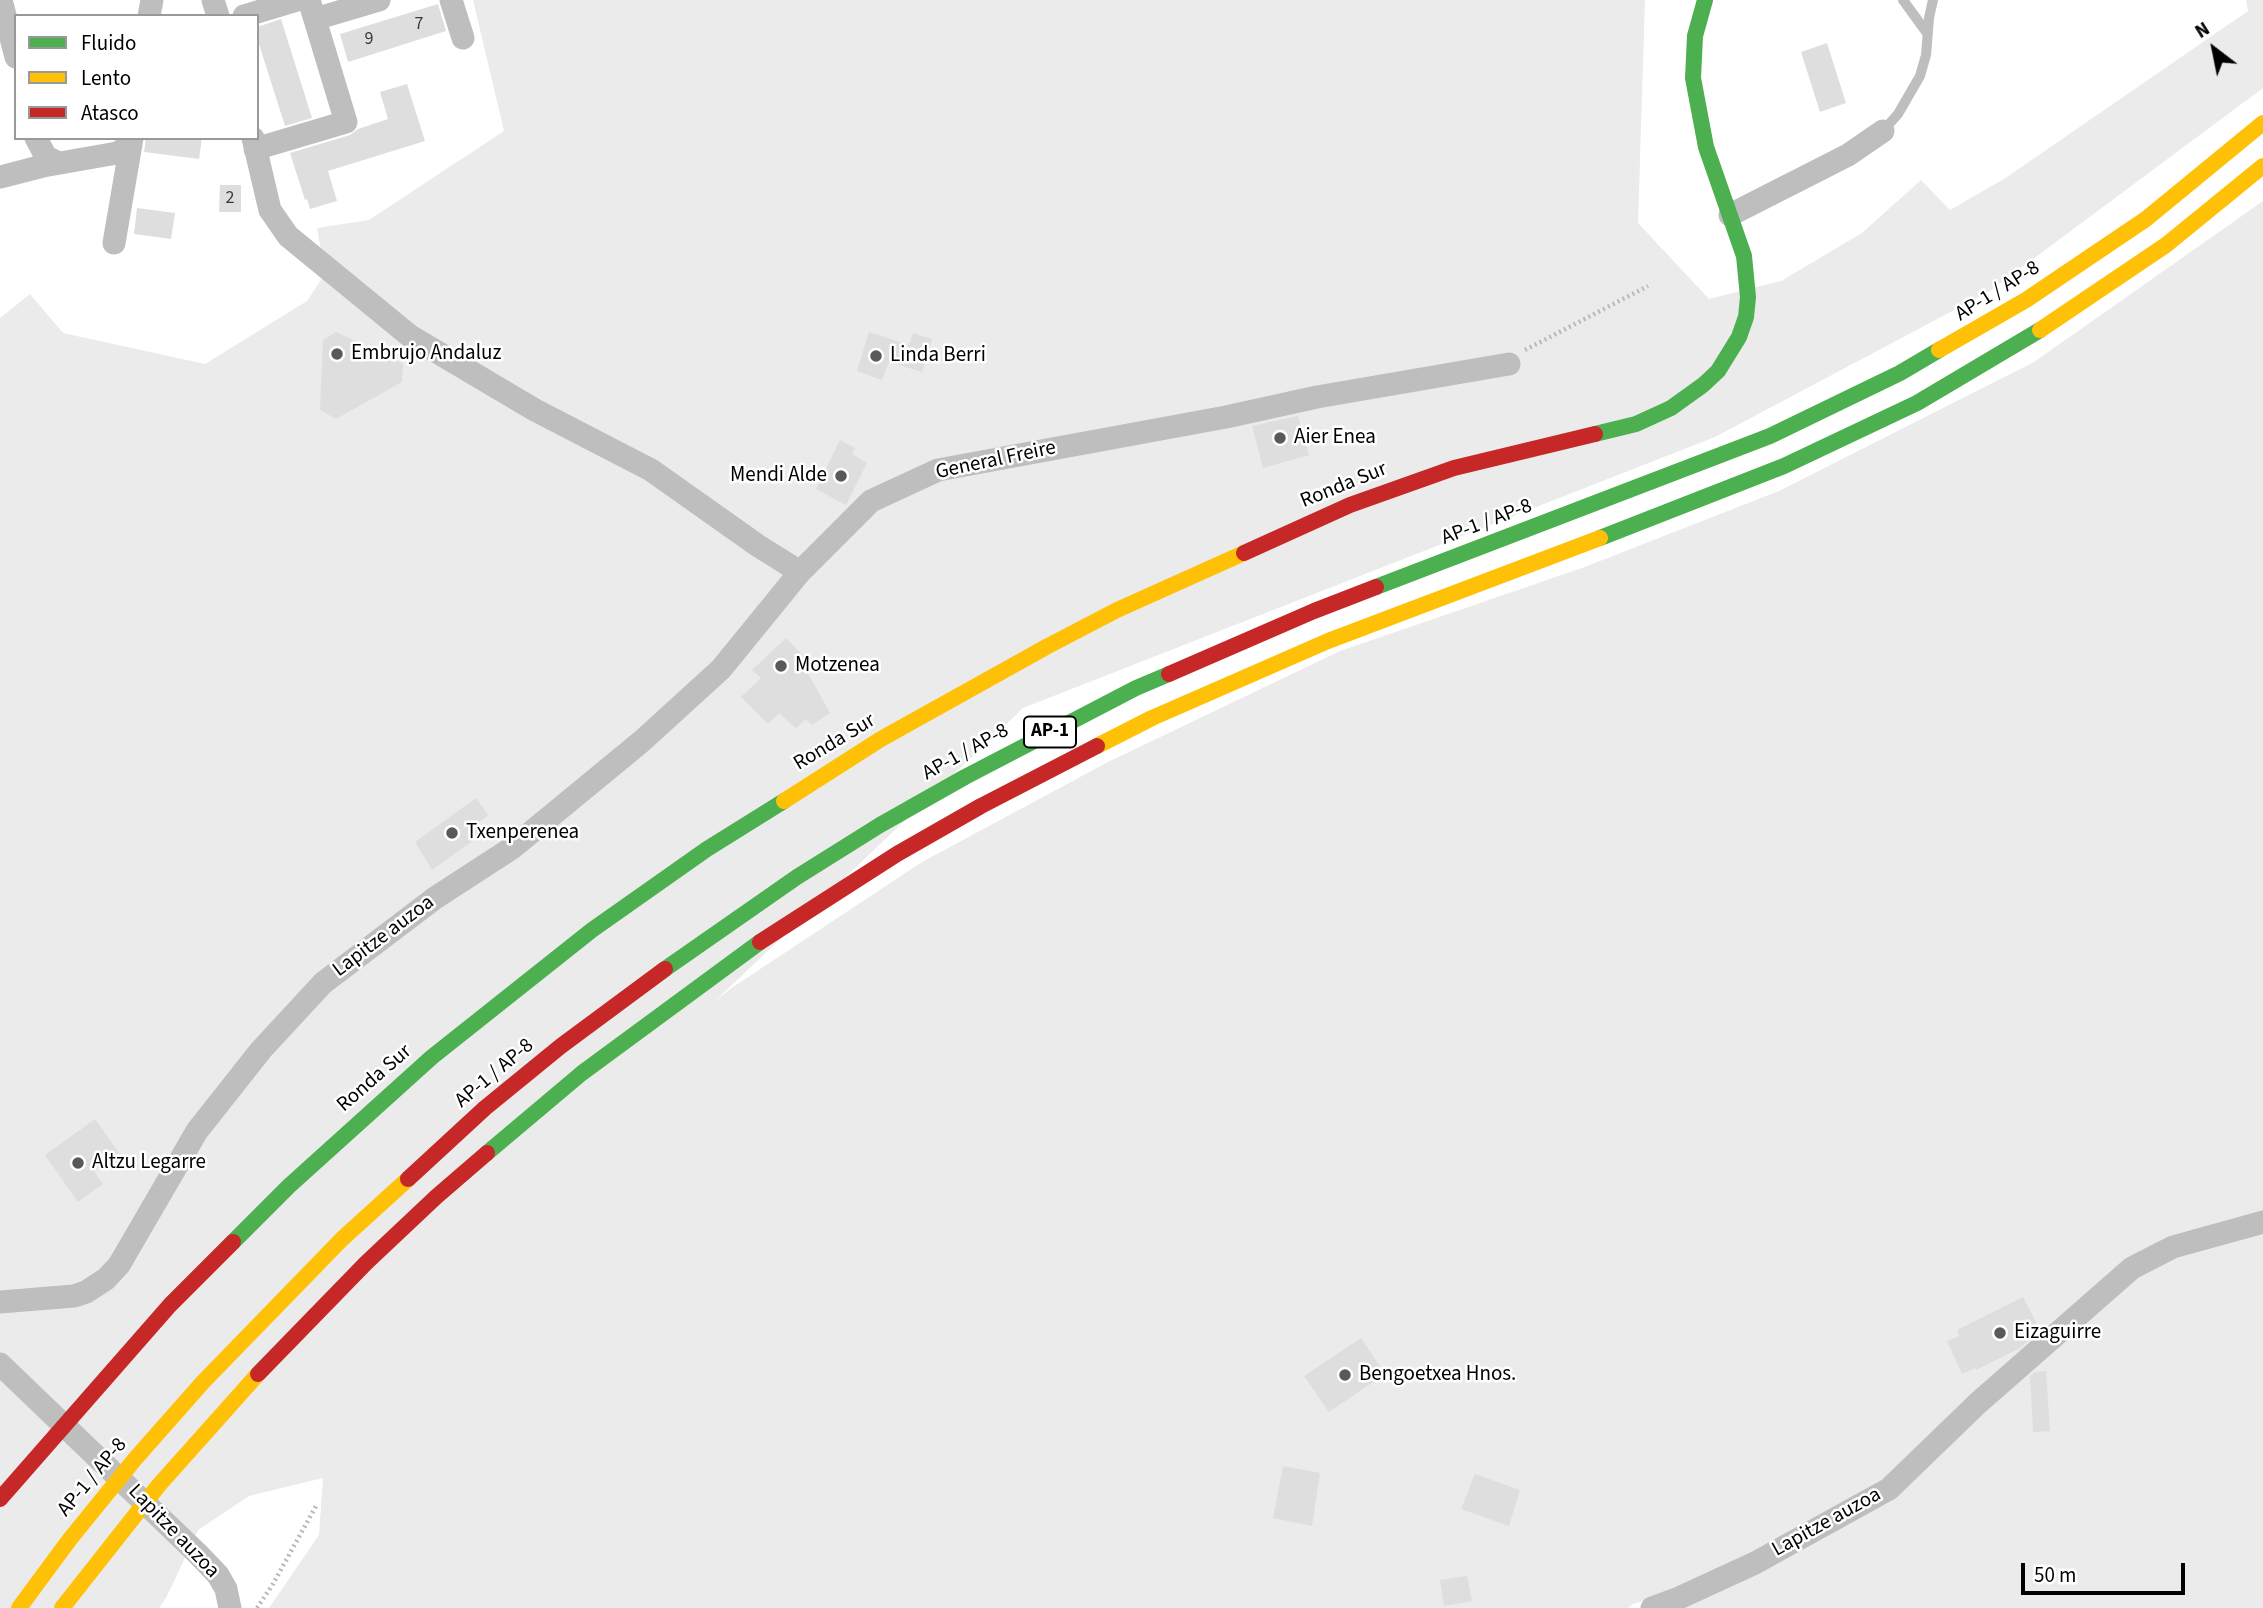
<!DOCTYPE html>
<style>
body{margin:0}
#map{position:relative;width:2263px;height:1608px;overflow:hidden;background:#fff;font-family:"Source Sans 3",sans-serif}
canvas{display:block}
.legend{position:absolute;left:14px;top:14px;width:245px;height:126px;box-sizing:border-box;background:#fff;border:2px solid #999;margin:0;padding:9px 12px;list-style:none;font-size:21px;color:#000}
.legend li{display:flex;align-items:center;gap:14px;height:35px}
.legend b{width:35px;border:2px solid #999}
.north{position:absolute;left:2179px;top:14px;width:70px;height:70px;-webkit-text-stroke:5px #fff;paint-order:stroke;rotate:328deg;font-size:19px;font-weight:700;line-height:28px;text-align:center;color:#000}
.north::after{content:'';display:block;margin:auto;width:24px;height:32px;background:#000;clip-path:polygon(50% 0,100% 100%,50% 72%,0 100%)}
.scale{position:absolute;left:2021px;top:1563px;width:164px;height:32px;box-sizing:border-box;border:4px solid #000;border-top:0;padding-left:9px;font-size:21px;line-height:24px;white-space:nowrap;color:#000;-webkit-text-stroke:5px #fff;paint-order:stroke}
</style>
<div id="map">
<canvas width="2263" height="1608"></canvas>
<ul class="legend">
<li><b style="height:9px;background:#4caf50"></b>Fluido</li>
<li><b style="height:9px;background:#ffc107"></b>Lento</li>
<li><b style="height:9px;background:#c62828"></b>Atasco</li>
</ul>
<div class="north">N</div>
<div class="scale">50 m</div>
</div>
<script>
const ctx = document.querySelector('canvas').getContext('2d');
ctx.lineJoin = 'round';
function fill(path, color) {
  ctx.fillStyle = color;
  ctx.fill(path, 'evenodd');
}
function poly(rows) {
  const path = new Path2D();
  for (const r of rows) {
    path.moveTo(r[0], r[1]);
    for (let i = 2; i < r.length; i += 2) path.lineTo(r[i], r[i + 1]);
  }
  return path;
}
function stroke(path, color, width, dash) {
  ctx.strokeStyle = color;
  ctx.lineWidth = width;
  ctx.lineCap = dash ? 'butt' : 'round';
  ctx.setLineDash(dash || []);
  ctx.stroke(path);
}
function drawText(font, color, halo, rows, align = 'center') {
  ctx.font = font + ' "Source Sans 3",sans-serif';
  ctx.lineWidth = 5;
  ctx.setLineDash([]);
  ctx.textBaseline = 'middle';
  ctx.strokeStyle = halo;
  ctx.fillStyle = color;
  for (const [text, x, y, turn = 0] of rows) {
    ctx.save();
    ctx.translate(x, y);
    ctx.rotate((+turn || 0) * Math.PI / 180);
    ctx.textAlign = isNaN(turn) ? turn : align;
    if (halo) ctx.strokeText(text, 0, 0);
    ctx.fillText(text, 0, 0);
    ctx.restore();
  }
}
const green = poly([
 [473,0,1645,0,1638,223,1709,299,1781,281,1862,233,1921,180,1950,210,2004,179,2248,11,2246,0,2263,0,2263,88,1990,291,1715,437,1023,708,712,1004,730,989,922,862,1108,762,1340,651,1582,568,1779,491,2034,362,2263,201,2263,1608,1672,1608,1675,1591,1633,1604,1628,1608,269,1608,319,1535,323,1478,249,1496,198,1530,167,1596,159,1608,0,1608,0,318,30,294,63,333,205,364,307,301,325,274,317,228,369,220,504,131]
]);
const building = poly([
 [438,4,446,31,348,62,340,34],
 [281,19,312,118,285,126,257,38,257,27],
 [1827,43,1846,103,1820,112,1801,52],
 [407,84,425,141,328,171,337,201,310,209,307,199,305,200,290,153,350,135,358,129,388,119,380,92],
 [146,138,202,138,199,159,144,152],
 [220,185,241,185,241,212,219,212],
 [137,208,175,213,171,239,134,234],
 [336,332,403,364,402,382,336,419,320,410,323,340],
 [869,332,909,345,913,333,932,339,922,372,889,362,882,380,857,371],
 [1298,416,1309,455,1263,468,1252,426],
 [840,440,855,448,852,454,867,463,846,505,816,489],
 [786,638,809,662,804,666,830,713,812,725,806,719,796,728,779,713,768,724,741,697,761,678,752,670],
 [476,798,488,815,477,824,478,837,432,870,415,842],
 [95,1119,119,1153,94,1171,103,1184,78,1202,45,1155],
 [2023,1297,2040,1330,2020,1348,1976,1370,1975,1368,1962,1374,1947,1341,1959,1336,1957,1330],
 [1361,1338,1385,1374,1329,1412,1304,1376],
 [2046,1371,2050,1431,2033,1432,2030,1376,2035,1372],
 [1283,1466,1320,1473,1312,1526,1273,1518],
 [1475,1474,1520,1490,1509,1526,1461,1509],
 [1467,1576,1472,1601,1444,1606,1440,1580]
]);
const path = poly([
 [1525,350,1648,286],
 [257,1608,273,1584,316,1506]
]);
const lane = poly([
 [1903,0,1927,33],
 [1883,131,1898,114,1920,76,1926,55,1929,18,1933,0]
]);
const street = poly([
 [1,0,16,57],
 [213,0,218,16],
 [451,0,463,38],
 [149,16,152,0],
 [244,16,297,0],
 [315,19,379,0],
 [36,138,46,157,59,163],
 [253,138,270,210,288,236,410,336,535,410,651,470,757,545,800,572,871,501,938,470,1226,417,1317,397,1509,364],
 [255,149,346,122,309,0],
 [0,177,43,166,117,153,131,145],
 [1730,215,1848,155,1883,131],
 [114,243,132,138],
 [0,1302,74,1296,86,1292,106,1279,119,1265,197,1131,261,1050,323,983,435,898,512,848,642,741,721,669,800,572],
 [0,1364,198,1554,218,1575,226,1589,230,1608],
 [1652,1608,1679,1598,1755,1563,1889,1489,1978,1403,2132,1268,2173,1247,2263,1222]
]);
const fast = poly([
 [1595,434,1636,424,1671,408,1703,385,1718,371,1739,337,1746,317,1748,297,1744,256,1706,147,1693,78,1695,36,1705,0],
 [1600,538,1784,466,1917,403,2040,330],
 [1376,587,1770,436,1900,373,1939,350],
 [665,969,797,877,880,825,965,777,1136,688,1169,674],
 [487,1153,582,1073,760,942],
 [233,1242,289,1186,432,1057,592,930,707,849,784,801]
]);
const slow = poly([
 [2040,330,2166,245,2263,166],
 [1939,350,2026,300,2146,219,2263,123],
 [1097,746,1152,718,1328,641,1600,538],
 [784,801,881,739,1048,646,1117,610,1244,553],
 [19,1608,70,1539,135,1459,203,1382,342,1239,408,1179],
 [62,1608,159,1485,258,1374]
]);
const jam = poly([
 [1244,553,1350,505,1454,468,1595,434],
 [1169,674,1314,611,1376,587],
 [760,942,897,854,981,806,1097,746],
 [408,1179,485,1108,561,1046,665,969],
 [258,1374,366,1263,436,1197,487,1153],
 [0,1499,170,1305,233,1242]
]);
const markers = [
 [337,354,7,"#595959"],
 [876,356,7,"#595959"],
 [1280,438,7,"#595959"],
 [841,476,7,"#595959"],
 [781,666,7,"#595959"],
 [452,833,7,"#595959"],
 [78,1163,7,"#595959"],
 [2000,1333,7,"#595959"],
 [1345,1375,7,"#595959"]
];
const numberNames = [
 ["7",419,25],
 ["9",369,40],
 ["2",230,199]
];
const shields = [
 [1050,732,52]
];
const shieldNames = [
 ["AP-1",1050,732]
];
const streetNames = [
 ["AP-1 / AP-8",1998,292,-32],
 ["General Freire",996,461,-12],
 ["Ronda Sur",1344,486,-22],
 ["AP-1 / AP-8",1487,523,-21],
 ["Ronda Sur",835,743,-31],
 ["AP-1 / AP-8",966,753,-29],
 ["Lapitze auzoa",384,937,-37],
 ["AP-1 / AP-8",495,1074,-40],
 ["Ronda Sur",375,1079,-41],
 ["AP-1 / AP-8",93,1478,-50],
 ["Lapitze auzoa",1827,1523,-29],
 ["Lapitze auzoa",173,1532,46]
];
const poiNames = [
 ["Embrujo Andaluz",351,354],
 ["Linda Berri",890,356],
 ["Aier Enea",1294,438],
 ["Mendi Alde",827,476,"right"],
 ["Motzenea",795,666],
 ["Txenperenea",466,833],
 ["Altzu Legarre",92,1163],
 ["Eizaguirre",2014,1333],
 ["Bengoetxea Hnos.",1359,1375]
];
fill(green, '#ebebeb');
fill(building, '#dedede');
stroke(path, '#b9b9b9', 4.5, [2, 3.5]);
stroke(lane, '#bebebe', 10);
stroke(street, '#bebebe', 23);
stroke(fast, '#4caf50', 16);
stroke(slow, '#ffc107', 16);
stroke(jam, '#c62828', 16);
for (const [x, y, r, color] of markers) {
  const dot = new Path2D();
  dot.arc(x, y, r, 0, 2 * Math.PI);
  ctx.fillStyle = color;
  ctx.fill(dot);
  stroke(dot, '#fff', 2.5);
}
drawText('18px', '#383838', null, numberNames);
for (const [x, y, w] of shields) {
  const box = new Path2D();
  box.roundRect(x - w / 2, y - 15.5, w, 31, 5);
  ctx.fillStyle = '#fff';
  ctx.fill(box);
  stroke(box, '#000', 2);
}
drawText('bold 19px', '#000', null, shieldNames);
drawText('21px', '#000', '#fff', streetNames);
drawText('21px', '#000', '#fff', poiNames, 'left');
</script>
